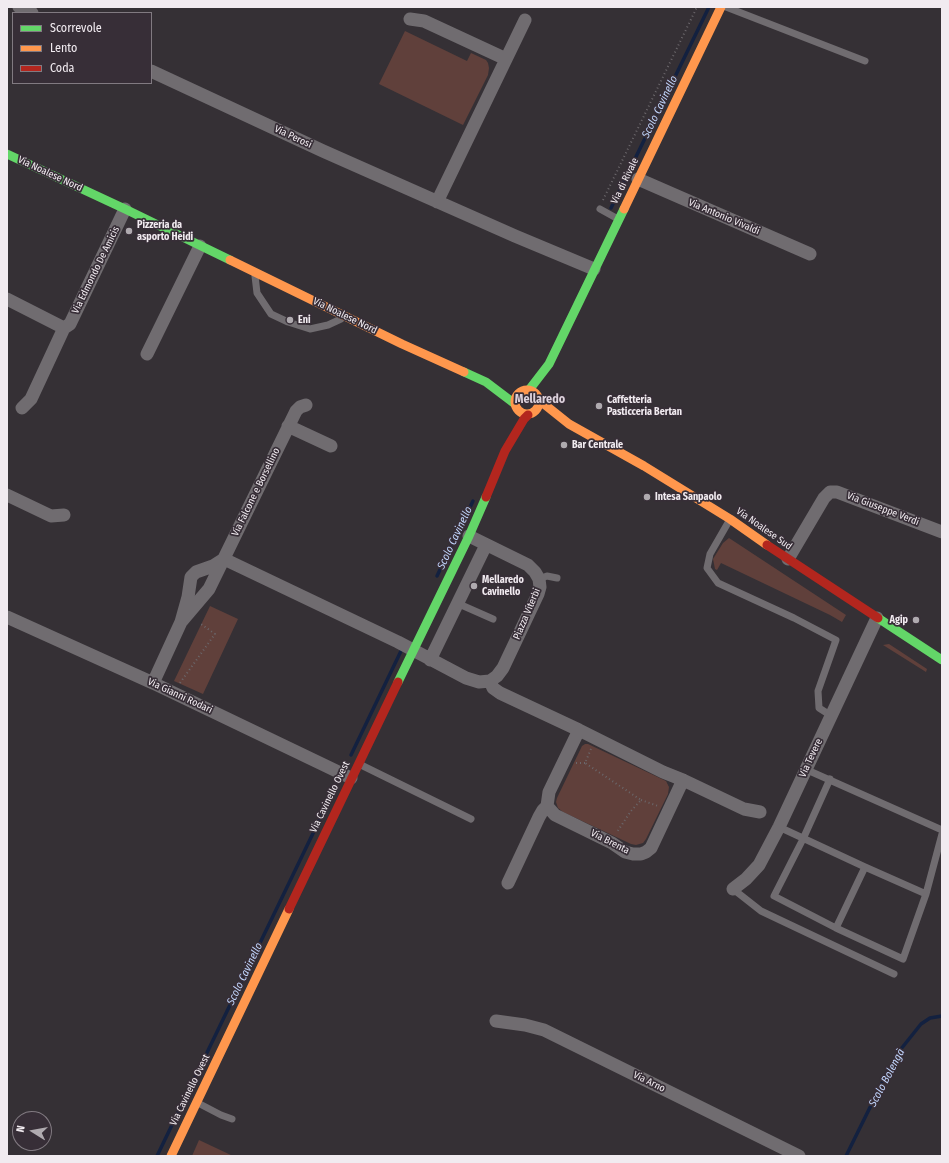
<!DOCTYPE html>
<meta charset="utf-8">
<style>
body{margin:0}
#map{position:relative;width:949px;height:1163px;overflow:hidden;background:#353035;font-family:"Fira Sans Condensed",sans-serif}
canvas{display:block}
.frame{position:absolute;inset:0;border:8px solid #f1ebf0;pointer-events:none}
.legend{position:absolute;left:12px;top:12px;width:140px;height:72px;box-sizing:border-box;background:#372e37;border:1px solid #817a81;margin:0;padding:5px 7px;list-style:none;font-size:12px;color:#f1ebf0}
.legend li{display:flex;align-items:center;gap:8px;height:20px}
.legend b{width:20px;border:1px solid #817a81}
.north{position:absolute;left:12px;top:1111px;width:40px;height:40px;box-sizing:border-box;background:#372e37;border:1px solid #817a81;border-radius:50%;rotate:281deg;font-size:11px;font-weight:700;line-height:16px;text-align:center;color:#f1ebf0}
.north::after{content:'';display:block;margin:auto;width:14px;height:18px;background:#afaaaf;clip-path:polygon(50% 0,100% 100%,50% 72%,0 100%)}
</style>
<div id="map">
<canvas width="949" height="1163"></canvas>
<div class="frame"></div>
<ul class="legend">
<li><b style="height:5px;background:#63d668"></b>Scorrevole</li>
<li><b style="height:5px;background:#ff974d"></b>Lento</li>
<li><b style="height:5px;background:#b3261e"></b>Coda</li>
</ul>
<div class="north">N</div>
</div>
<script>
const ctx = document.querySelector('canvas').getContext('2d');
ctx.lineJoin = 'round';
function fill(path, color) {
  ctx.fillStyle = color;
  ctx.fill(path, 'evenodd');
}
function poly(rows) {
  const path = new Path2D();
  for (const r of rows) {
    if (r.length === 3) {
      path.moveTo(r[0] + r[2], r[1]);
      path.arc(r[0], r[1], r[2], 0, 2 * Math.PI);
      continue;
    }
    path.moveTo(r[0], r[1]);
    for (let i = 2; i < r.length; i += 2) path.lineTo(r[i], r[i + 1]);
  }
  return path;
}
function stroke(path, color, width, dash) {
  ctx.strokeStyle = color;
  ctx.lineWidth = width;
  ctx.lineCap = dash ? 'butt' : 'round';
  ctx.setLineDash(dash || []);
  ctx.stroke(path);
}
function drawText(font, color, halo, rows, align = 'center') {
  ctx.font = font + ' "Fira Sans Condensed",sans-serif';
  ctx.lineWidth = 3.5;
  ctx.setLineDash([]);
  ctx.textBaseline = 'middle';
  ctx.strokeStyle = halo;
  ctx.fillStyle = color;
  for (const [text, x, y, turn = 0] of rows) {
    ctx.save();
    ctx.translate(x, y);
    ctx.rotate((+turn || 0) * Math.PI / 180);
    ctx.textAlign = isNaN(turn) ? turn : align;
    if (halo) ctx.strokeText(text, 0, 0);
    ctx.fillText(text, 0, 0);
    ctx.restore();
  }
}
const green = poly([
 [405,31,467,61,471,53,486,60,488,63,489,68,488,75,463,125,379,84],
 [729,538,846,615,842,622,830,615,721,563,717,570,715,569,713,559,723,543],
 [210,606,238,619,203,694,174,681],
 [889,644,927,669,926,672,883,645],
 [585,744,588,744,666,781,669,787,668,794,646,839,643,843,636,845,631,844,563,812,558,808,556,802,557,798,582,746],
 [199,1140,233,1156,192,1156]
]);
const stream = poly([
 [611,208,709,7],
 [437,576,473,501],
 [351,755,401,651],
 [157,1156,333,792],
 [846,1156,887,1073,901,1049,921,1024,930,1018,942,1016]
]);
const path = poly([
 [603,200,697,7],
 [180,683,215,634,201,624],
 [591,749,585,763,641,800,631,811,617,832],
 [576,763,585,763],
 [641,800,658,806]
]);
const lane = poly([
 [726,7,865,61],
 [600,209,618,219],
 [255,276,257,293,271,314,288,322,310,329,328,325,341,319],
 [729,521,710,554,707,568,718,583,794,618,836,640,818,691,819,708,830,715],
 [539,579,547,576,557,578],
 [459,604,493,619],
 [359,764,471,819],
 [805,769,942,830],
 [830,779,803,839,774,896,836,928,903,959,926,894,942,834],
 [779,827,865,867,926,894],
 [733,889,761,911,894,974],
 [836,928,865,867],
 [198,1103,221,1115,232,1119]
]);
const street = poly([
 [19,7,32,13],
 [410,19,424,21,506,59],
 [151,71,323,151,515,236,594,269],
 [638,179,810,254],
 [437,202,525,20],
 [7,299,64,328],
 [147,354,200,246],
 [22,408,31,399,64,328,70,324,125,209],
 [288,426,331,446],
 [7,495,51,516,64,515],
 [469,536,528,565,535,572,539,579,540,587,538,594,503,668,497,676,490,681],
 [224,559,398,642,466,678,479,682,490,681,493,688,500,693,579,730,663,772,683,780,744,809,760,812],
 [788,559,824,498,830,492,837,492,942,532],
 [7,617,153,683,351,778],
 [181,622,209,589,296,411,300,407,306,405],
 [430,660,486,545],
 [153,683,181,622,188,597,191,577,196,572,213,566,224,559],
 [579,730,549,792,547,806,555,815,612,843,625,852,633,854,641,854,646,852,651,848,683,780],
 [508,883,539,817,543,810,547,806],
 [733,889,746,879,759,865,779,827,877,618],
 [496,1021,525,1025,544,1030,799,1156]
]);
const fast = poly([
 [7,154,125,209,230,260],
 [464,372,486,382,515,404],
 [529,390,549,364,624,209],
 [878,618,942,660],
 [398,682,469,536,486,497]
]);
const slow = poly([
 [624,209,721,7],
 [230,260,402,344,464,372],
 [527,402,12],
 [539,400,569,424,644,466,730,519,767,545],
 [171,1156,289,909]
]);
const jam = poly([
 [486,497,505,451,524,419,528,415],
 [767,545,878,618],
 [289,909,398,682]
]);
const markers = [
 [129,231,4,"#afaaaf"],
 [290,320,4,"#afaaaf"],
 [599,406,4,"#afaaaf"],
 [564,445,4,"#afaaaf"],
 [647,497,4,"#afaaaf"],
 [474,586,4,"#afaaaf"],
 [916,620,4,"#afaaaf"]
];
const streetNames = [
 ["Via Perosi",293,137,25],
 ["Via Noalese Nord",50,174,25],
 ["Via di Rivale",625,181,-64],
 ["Via Antonio Vivaldi",724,217,23],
 ["Via Edmondo De Amicis",96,270,-64],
 ["Via Noalese Nord",345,316,26],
 ["Via Falcone e Borsellino",256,492,-64],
 ["Via Giuseppe Verdi",883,509,21],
 ["Via Noalese Sud",764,529,35],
 ["Piazza Viterbi",527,614,-67],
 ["Via Gianni Rodari",180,696,25],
 ["Via Tevere",811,758,-65],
 ["Via Cavinello Ovest",330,797,-64],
 ["Via Brenta",610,842,27],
 ["Via Arno",649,1082,26],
 ["Via Cavinello Ovest",190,1090,-64]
];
const poiNames = [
 ["Pizzeria da",137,225],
 ["asporto Heidi",137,237],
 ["Eni",298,320],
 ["Caffetteria",607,400],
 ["Pasticceria Bertan",607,412],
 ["Bar Centrale",572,445],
 ["Intesa Sanpaolo",655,497],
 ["Mellaredo",482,580],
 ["Cavinello",482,592],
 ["Agip",908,620,"right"]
];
const waterNames = [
 ["Scolo Cavinello",660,107,-64],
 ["Scolo Cavinello",455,538,-65],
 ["Scolo Cavinello",245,974,-64],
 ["Scolo Bolengà",887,1078,-62]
];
const quarterNames = [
 ["Mellaredo",540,400]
];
fill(green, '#60403b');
stroke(stream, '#132140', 3.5);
stroke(path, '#6b676b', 2, [1, 3]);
stroke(lane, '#706c70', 7);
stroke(street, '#706c70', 13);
stroke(fast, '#63d668', 9);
stroke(slow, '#ff974d', 9);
stroke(jam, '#b3261e', 9);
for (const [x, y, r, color] of markers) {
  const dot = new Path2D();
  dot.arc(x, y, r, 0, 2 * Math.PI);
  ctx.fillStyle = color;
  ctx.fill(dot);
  stroke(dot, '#372e37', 1.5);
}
drawText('10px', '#f1ebf0', '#372e37', streetNames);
drawText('bold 10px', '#f1ebf0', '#372e37', poiNames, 'left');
drawText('italic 11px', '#c2d6fd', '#372e37', waterNames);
drawText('bold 12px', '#ddd2dc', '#372e37', quarterNames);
</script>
